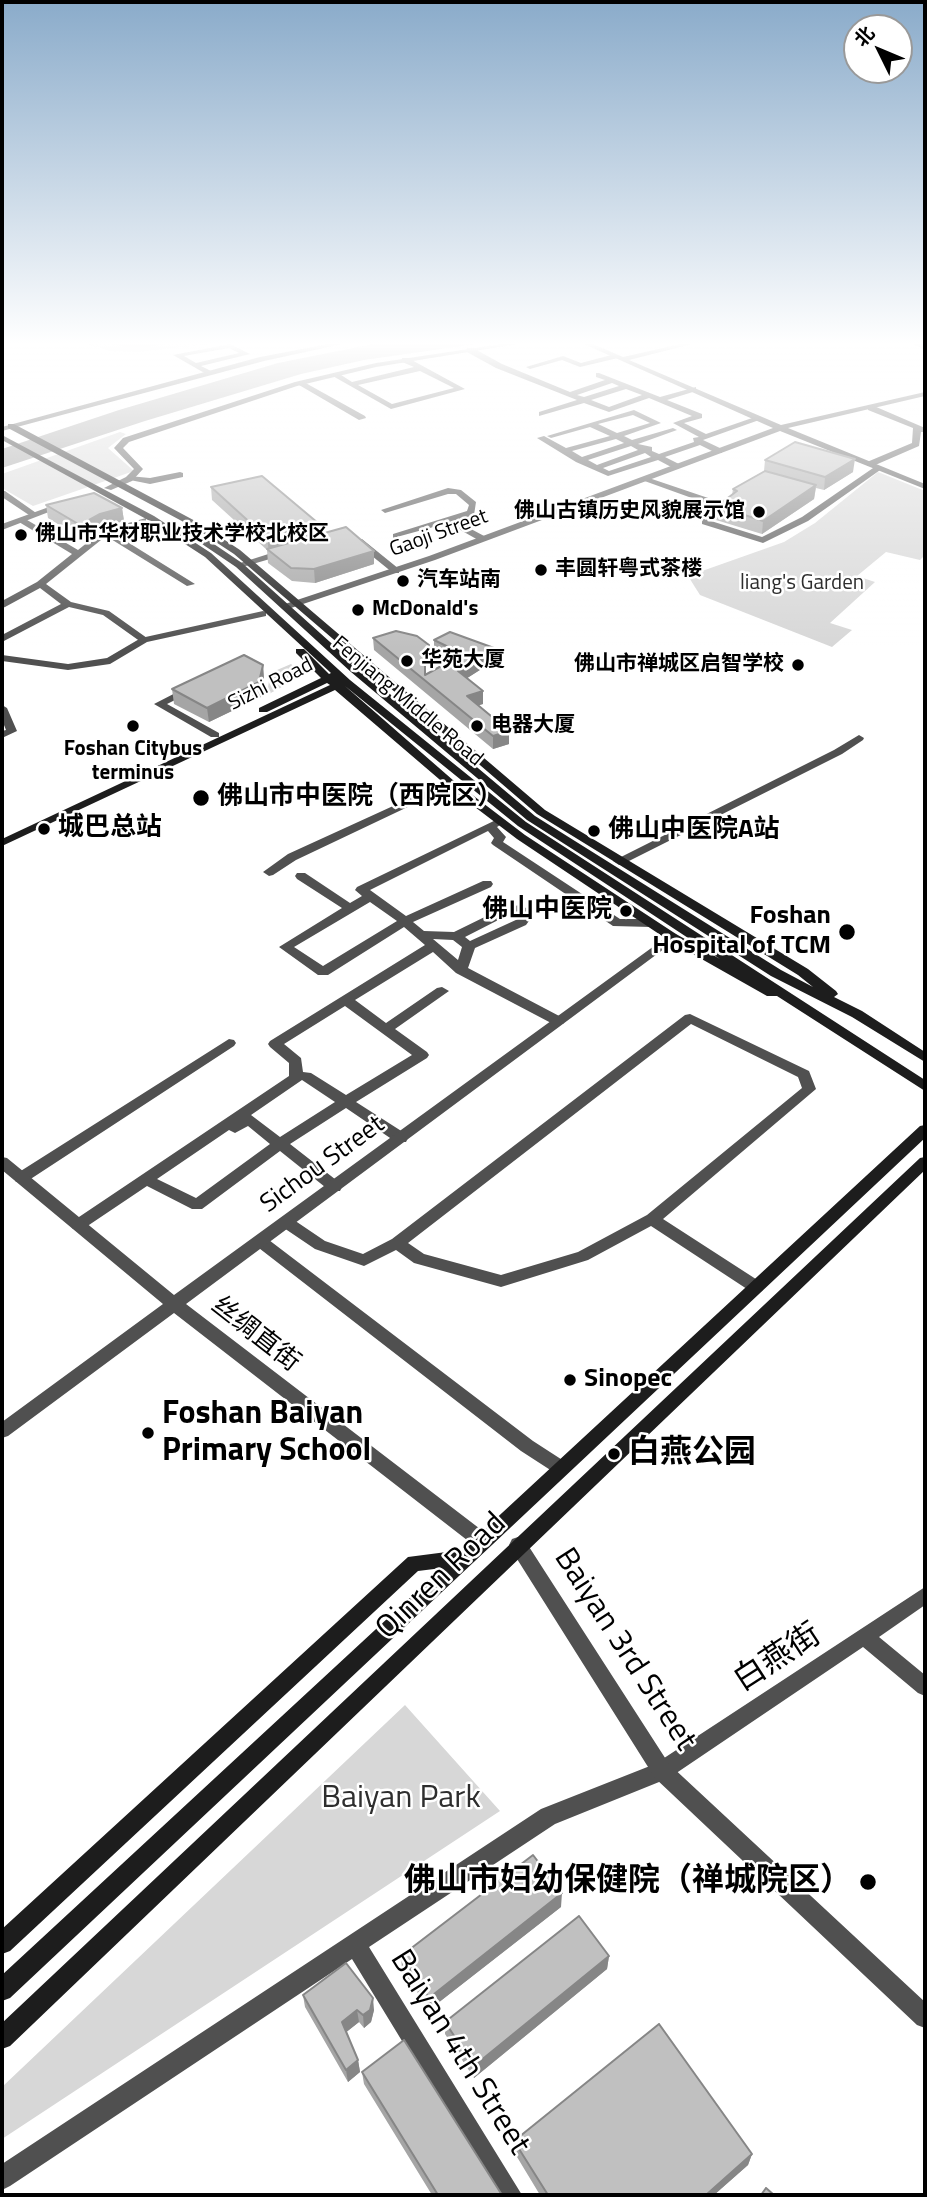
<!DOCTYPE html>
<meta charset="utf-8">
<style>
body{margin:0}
#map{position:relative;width:927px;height:2197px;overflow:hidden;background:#fff;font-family:"Titillium Web","Noto Sans SC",sans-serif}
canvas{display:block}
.frame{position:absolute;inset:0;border:4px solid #000;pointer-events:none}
.north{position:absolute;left:843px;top:14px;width:70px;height:70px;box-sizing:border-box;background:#fff;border:2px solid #999;border-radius:50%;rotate:313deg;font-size:19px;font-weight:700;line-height:28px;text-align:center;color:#000}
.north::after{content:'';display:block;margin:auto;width:24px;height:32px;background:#000;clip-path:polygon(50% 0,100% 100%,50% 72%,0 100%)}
</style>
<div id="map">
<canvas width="927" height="2197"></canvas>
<div class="frame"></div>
<div class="north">北</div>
</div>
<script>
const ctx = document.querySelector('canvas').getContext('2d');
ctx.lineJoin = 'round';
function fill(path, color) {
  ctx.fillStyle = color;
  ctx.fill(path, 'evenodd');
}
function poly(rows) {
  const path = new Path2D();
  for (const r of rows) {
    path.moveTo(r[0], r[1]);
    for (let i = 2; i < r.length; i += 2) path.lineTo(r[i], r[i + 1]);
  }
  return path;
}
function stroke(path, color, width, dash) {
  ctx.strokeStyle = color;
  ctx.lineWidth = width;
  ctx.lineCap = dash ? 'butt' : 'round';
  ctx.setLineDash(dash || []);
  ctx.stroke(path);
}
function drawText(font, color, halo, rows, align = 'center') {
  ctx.font = font + ' "Titillium Web","Noto Sans SC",sans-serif';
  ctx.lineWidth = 5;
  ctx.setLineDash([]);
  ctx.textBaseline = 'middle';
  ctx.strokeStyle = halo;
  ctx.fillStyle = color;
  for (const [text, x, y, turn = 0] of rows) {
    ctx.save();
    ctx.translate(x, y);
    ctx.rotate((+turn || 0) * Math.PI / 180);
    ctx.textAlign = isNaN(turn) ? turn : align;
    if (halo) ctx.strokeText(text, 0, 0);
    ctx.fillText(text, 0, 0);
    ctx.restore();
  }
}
const green = poly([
 [79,341,238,341,138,352,109,351],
 [120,432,126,434,108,448,134,471,33,506,2,488,2,474],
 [878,472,925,491,925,555,920,560,886,552,857,576,875,582,830,623,852,630,832,647,700,595,688,576,784,542,815,523],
 [291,664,302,673,293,681,267,695,270,673],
 [405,1705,500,1811,2,2139,2,2087]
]);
const water = poly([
 [89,341,198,341,134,348],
 [388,341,497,341,364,360,301,374,145,421,2,468,2,449,119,410,278,363]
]);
const minor = poly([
 [230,344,250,354,201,366,211,371,212,373,208,375,173,355,230,344],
 [229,348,239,353,196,363,184,356,229,348],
 [467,348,473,348,502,364,570,392,605,380,596,377,596,373,599,373,660,397,696,387,696,391,667,400,702,414,702,418,684,423,706,434,755,417,762,419,703,440,722,449,722,453,716,453,700,445,665,457,679,464,679,468,673,468,658,460,608,476,576,462,537,438,544,436,566,448,610,436,590,427,551,438,547,436,634,410,661,423,624,436,632,440,673,428,677,430,638,444,652,447,652,451,659,454,694,442,693,438,699,437,673,423,692,416,649,398,609,412,584,403,539,416,539,412,577,400,496,368,467,352,467,348],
 [612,383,619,386,584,397,577,395,612,383],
 [626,389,642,395,609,407,591,400,626,389],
 [633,415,650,423,617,433,598,424,633,415],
 [616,439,624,443,582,457,572,451,616,439],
 [631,446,638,450,597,465,588,460,631,446],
 [645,453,651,457,609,471,603,468,645,453],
 [615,354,618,358,580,367,562,360,530,369,526,367,563,356,581,363,615,354],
 [402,358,408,358,465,389,391,409,331,375,338,373,352,382,414,367,402,362,402,358],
 [420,371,454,388,392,404,358,385,420,371],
 [302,381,365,416,366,418,359,420,299,385,299,381,302,381],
 [868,406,874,406,925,428,925,432,921,432,919,446,873,466,867,466,867,462,912,443,913,428,868,410,868,406],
 [876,466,883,468,808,521,763,543,702,524,702,520,715,508,714,506,639,479,646,477,720,502,724,508,711,521,762,537,802,517,876,466],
 [180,472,183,473,183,477,150,484,125,479,129,476,150,478,180,472],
 [448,488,461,490,476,502,474,515,456,521,486,537,486,541,480,541,448,523,393,538,393,534,467,511,469,505,456,494,448,494,385,513,381,510,448,488],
 [2,491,5,491,39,515,32,517,2,497,2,491],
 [22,517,78,550,103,530,146,518,146,522,113,533,195,584,187,586,106,536,46,584,71,602,109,611,147,638,147,642,141,642,103,615,69,607,2,642,2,635,61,604,40,588,5,607,2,608,2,601,37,582,72,554,19,522,18,520,22,517],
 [356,539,362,539,399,569,399,573,393,573,356,543,356,539],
 [284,549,289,552,287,554,239,568,234,565,284,549],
 [189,686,194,689,193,691,167,704,219,733,219,737,211,737,154,704,189,686],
 [859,735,864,738,863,740,842,754,623,864,619,865,613,861,834,750,859,735],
 [450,780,454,781,454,785,296,860,273,875,269,876,263,872,288,854,450,780],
 [500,818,506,821,497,827,506,837,503,842,620,919,651,919,657,923,651,927,613,926,493,845,491,843,494,838,488,831,370,890,406,916,483,881,491,881,493,884,491,887,413,922,424,931,454,932,503,908,520,905,532,911,534,914,526,925,475,948,468,968,563,1018,565,1021,563,1024,553,1024,456,973,433,952,355,1000,386,1023,437,988,442,987,449,991,395,1029,427,1052,429,1055,427,1058,356,1102,406,1134,408,1138,406,1142,396,1142,346,1108,290,1144,340,1183,342,1187,340,1191,330,1191,280,1151,202,1209,192,1209,147,1186,83,1229,73,1229,70,1225,73,1221,289,1076,289,1063,270,1047,268,1044,270,1041,425,945,404,927,328,975,318,975,279,947,342,908,297,879,295,876,297,873,305,873,350,903,362,896,355,890,357,887,500,818],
 [370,902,397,921,323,966,294,947,370,902],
 [518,913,521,915,518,919,470,941,465,937,510,914,518,913],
 [433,939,453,940,462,947,458,960,433,939],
 [345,1006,412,1055,346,1095,311,1073,303,1072,301,1058,284,1044,345,1006],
 [302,1080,335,1102,280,1137,251,1115,302,1080],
 [248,1126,270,1144,196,1198,157,1179,229,1130,235,1133,248,1126],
 [690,1014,809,1071,816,1089,663,1219,762,1283,764,1287,762,1291,756,1293,750,1291,651,1226,588,1260,501,1287,414,1263,396,1250,364,1266,315,1249,281,1226,278,1222,281,1218,291,1218,325,1241,363,1254,392,1239,685,1015,690,1014],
 [691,1024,798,1077,802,1088,647,1215,578,1252,501,1275,424,1254,408,1243,691,1024],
 [229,1039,234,1040,236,1043,234,1046,26,1182,16,1182,14,1178,16,1174,229,1039],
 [260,1235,265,1237,533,1441,567,1463,570,1468,567,1473,561,1475,555,1473,521,1451,255,1245,252,1241,255,1237,260,1235],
 [925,1587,925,1605,879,1637,925,1675,925,1696,918,1693,863,1647,669,1778,555,1824,369,1947,522,2195,496,2195,352,1959,10,2186,2,2190,2,2164,541,1809,655,1764,925,1587]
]);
const tertiary = poly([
 [344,341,356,341,264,361,2,431,2,427,260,357,344,341],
 [521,341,536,341,376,367,297,386,129,442,123,448,143,469,132,481,111,490,104,488,126,477,134,469,114,448,123,438,295,382,376,363,521,341],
 [577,341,586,341,623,357,694,341,704,341,629,360,781,425,925,392,925,396,788,428,925,484,925,489,780,431,435,560,288,609,282,609,282,605,429,556,773,428,577,341],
 [907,341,916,341,925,345,925,350,907,341],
 [60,503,67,505,2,530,2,524,60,503],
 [263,611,266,612,266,616,147,642,110,664,68,670,2,661,2,655,68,664,107,658,141,638,263,611],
 [2,705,7,708,17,731,2,738,2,731,6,730,2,720,2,705],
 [672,933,676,934,678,937,676,940,186,1304,488,1535,491,1541,488,1547,482,1549,476,1547,174,1313,8,1436,2,1438,2,1422,163,1304,2,1170,2,1157,7,1158,174,1295,672,933],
 [518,1537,524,1539,669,1764,925,2002,925,2028,917,2025,655,1778,512,1551,509,1545,512,1539,518,1537]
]);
const secondary = poly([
 [8,424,14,424,199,523,240,550,545,810,808,969,836,991,838,994,834,997,862,1011,925,1052,925,1062,852,1017,771,976,527,820,351,672,236,567,199,542,199,538,205,538,242,563,359,668,535,816,781,970,813,987,798,975,537,814,234,554,193,527,8,428,8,424],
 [2,435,154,516,211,553,350,680,526,822,925,1080,925,1091,777,996,767,996,668,940,517,839,446,785,335,690,2,846,2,839,330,685,327,683,267,712,259,712,259,708,321,678,296,653,296,649,304,649,329,674,331,673,205,557,148,520,2,440,2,435],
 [345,686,518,826,720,959,676,934,525,835,454,781,345,686],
 [925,1125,925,1138,10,1998,2,2001,2,1975,442,1568,418,1571,10,1951,2,1954,2,1929,408,1557,462,1550,920,1126,925,1125],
 [925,1157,925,1170,10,2046,2,2049,2,2023,920,1158,925,1157]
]);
const wall = poly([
 [765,460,853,472,824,490,816,488,814,499,762,534,716,520,717,506,732,495,733,489,764,471],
 [211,487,319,534,374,551,374,564,315,583,292,581,268,563,267,550,212,500],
 [46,505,122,508,124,521,102,527,82,539,48,518],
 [373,638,429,657,425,665,425,675,451,660,434,652,434,640,494,661,467,678,483,691,483,704,478,705,509,731,509,744,493,749,374,650],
 [263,665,264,680,261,697,209,722,174,704,172,689],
 [561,1907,429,2010,402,1969,401,1956],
 [609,1956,607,1969,474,2078,445,2034,445,2022],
 [303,1995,374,2010,371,2022,364,2028,359,2022,346,2032,358,2060,360,2072,348,2082,305,2007],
 [362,2072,502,2195,432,2195,364,2084],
 [514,2141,752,2154,748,2165,714,2195,540,2195,514,2152]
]);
const shadedWall = poly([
 [855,459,853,472,824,490,825,477],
 [816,485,814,499,762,534,763,521],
 [122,508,124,521,102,527,82,539,80,525,100,514],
 [318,523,319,537,269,552,267,538],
 [374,551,374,564,315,583,314,569],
 [429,645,429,657,425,665,425,653],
 [494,648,494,661,458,684,458,671],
 [263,665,264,680,261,697,209,722,207,708],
 [483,691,483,704,467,709,467,696],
 [509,731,509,744,493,749,493,736],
 [562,1893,561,1907,429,2010,429,1998],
 [609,1956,607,1969,474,2078,474,2066],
 [373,1998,374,2010,371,2022,364,2028,363,2015],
 [357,2010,359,2022,344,2034,342,2022],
 [358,2060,360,2072,348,2082,346,2070],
 [752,2154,748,2165,714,2195,706,2195]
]);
const building = poly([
 [795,442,855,459,825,477,765,460,795,442],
 [765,471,816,485,763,521,717,506,737,491,733,489,765,471],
 [262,476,318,523,267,538,211,487,262,476],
 [94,493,122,508,100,514,80,525,46,505,94,493],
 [346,527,374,551,314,569,291,568,267,549,346,527],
 [396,631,417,636,429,645,425,653,425,675,463,654,434,640,450,632,494,648,458,671,483,691,467,696,509,731,493,736,373,638,396,631],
 [244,655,263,665,259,682,207,708,172,689,244,655],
 [533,1855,562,1893,429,1998,401,1956,533,1855],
 [579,1916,609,1956,474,2066,445,2022,579,1916],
 [346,1963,373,1998,370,2010,363,2015,357,2010,342,2022,358,2060,346,2070,303,1995,346,1963],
 [659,2024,752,2154,706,2195,548,2195,514,2141,659,2024],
 [404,2040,502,2195,438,2195,362,2072,404,2040],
 [766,2188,774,2195,761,2195,766,2188]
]);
const markers = [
 [759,512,7,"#000"],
 [21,535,7,"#000"],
 [541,570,7,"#000"],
 [403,581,7,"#000"],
 [358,610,7,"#000"],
 [407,661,7,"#000"],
 [798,665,7,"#000"],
 [133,726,7,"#000"],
 [477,726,7,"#000"],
 [201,798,9,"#000"],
 [44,829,7,"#000"],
 [594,831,7,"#000"],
 [626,911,7,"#000"],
 [847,932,9,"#000"],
 [570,1380,7,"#000"],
 [148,1433,7,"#000"],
 [614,1454,7,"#000"],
 [868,1882,9,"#000"]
];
const farPoinames = [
 ["佛山古镇历史风貌展示馆",745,512,"right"],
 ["佛山市华材职业技术学校北校区",35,535],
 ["丰圆轩粤式茶楼",555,570],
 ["汽车站南",417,581],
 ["McDonald's",372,610],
 ["华苑大厦",421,661],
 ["佛山市禅城区启智学校",784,665,"right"],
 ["电器大厦",491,726],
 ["Foshan Citybus",133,750,"center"],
 ["terminus",133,774,"center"]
];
const farStreetnames = [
 ["Gaoji Street",439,534,-20],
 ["Sizhi Road",271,685,-27],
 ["Fenjiang Middle Road",407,702,40]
];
const farParknames = [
 ["liang's Garden",802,584]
];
const poiNames = [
 ["佛山市中医院（西院区）",217,798],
 ["城巴总站",58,829],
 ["佛山中医院A站",608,831],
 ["佛山中医院",612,911,"right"],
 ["Foshan",831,917,"right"],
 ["Hospital of TCM",831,947,"right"],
 ["Sinopec",584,1380]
];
const streetNames = [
 ["Sichou Street",323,1165,-36],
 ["丝绸直街",255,1335,38]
];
const nearPoinames = [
 ["Foshan Baiyan",162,1415],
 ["Primary School",162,1452],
 ["白燕公园",628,1454],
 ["佛山市妇幼保健院（禅城院区）",852,1882,"right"]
];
const nearStreetnames = [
 ["Qinren Road",442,1577,-44],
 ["Baiyan 3rd Street",624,1650,57],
 ["白燕街",778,1659,-33],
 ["Baiyan 4th Street",459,2053,58]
];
const nearParknames = [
 ["Baiyan Park",401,1799]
];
fill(green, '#d7d7d7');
fill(water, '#9e9e9e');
fill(minor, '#505050');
fill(tertiary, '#505050');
fill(secondary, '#1d1d1d');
fill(wall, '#a5a5a5');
fill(shadedWall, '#868686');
fill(building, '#c0c0c0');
stroke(building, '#868686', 2);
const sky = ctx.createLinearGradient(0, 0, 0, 648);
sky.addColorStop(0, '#8aabca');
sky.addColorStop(0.53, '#fff');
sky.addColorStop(1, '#ffffff00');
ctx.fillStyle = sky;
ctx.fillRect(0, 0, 927, 648);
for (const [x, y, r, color] of markers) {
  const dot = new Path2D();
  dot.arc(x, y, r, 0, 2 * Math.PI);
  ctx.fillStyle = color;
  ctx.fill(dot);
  stroke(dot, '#fff', 2.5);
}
drawText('bold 21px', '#000', '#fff', farPoinames, 'left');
drawText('21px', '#000', '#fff', farStreetnames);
drawText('21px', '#2e2e2e', '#fff', farParknames);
drawText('bold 26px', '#000', '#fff', poiNames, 'left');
drawText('26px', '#000', '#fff', streetNames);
drawText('bold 32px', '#000', '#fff', nearPoinames, 'left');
drawText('32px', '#000', '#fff', nearStreetnames);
drawText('32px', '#2e2e2e', '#fff', nearParknames);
</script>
